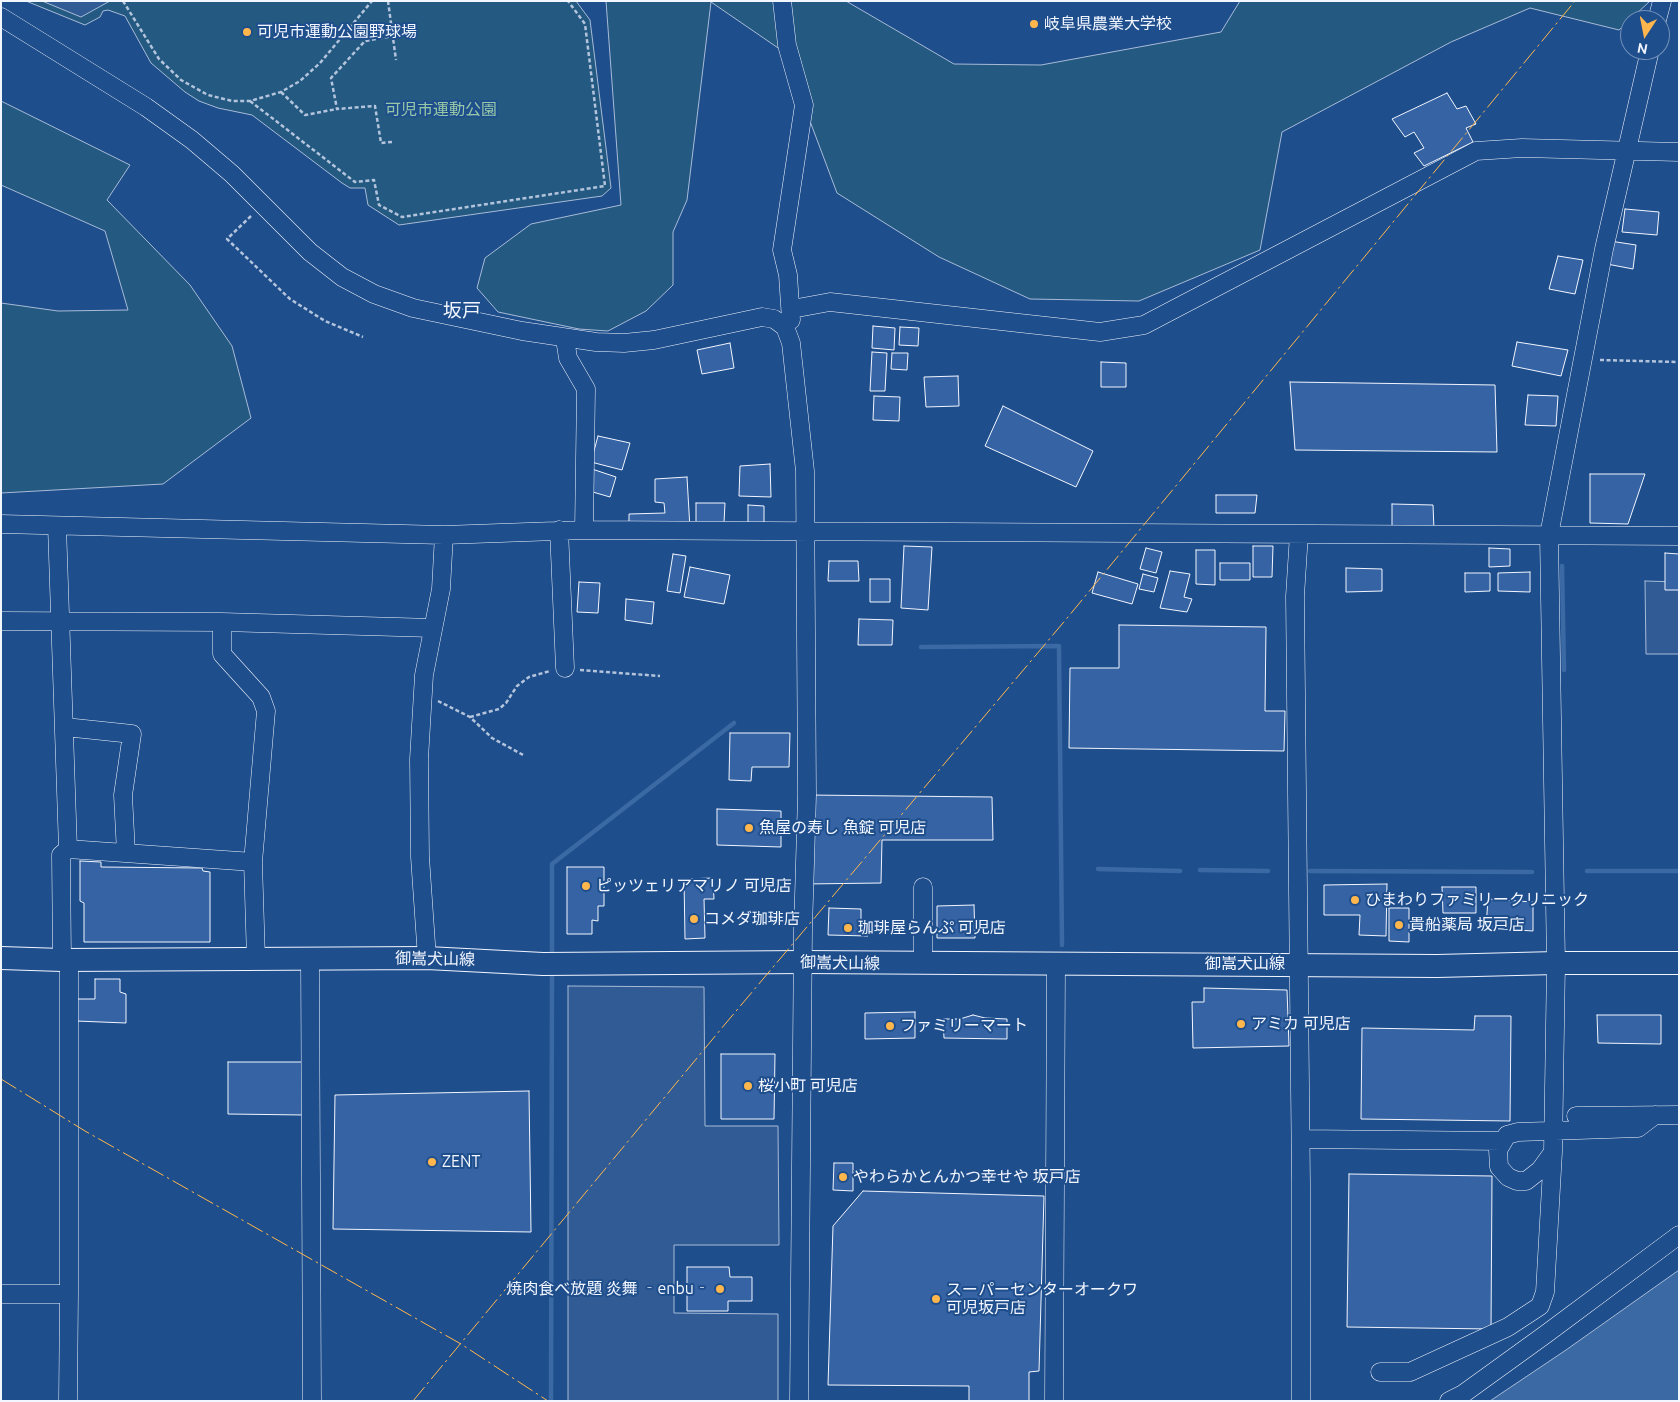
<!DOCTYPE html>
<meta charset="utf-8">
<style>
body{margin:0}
#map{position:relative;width:1680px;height:1402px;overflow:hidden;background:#1f4e8c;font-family:Ubuntu,sans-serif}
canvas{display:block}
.frame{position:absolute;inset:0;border:2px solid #f2f6ff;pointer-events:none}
.north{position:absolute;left:1620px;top:10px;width:50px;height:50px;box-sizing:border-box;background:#1f4e8c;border:1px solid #7391ba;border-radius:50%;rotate:191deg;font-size:14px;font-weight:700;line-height:20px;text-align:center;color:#f2f6ff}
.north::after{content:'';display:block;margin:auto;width:18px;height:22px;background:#ffb74d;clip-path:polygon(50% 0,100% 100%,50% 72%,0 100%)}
</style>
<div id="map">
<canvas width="1680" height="1402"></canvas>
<div class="frame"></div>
<div class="north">N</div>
</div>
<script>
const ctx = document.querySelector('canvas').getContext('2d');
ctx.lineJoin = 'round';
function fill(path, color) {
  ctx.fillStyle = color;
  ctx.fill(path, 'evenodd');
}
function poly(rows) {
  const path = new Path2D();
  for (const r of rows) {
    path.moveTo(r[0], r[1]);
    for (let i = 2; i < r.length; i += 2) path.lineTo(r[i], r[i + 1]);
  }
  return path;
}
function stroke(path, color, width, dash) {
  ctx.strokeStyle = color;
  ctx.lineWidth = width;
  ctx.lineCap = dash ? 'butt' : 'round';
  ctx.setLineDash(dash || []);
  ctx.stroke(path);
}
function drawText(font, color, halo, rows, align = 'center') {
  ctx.font = font + ' Ubuntu,"Noto Sans JP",sans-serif';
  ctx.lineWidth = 4;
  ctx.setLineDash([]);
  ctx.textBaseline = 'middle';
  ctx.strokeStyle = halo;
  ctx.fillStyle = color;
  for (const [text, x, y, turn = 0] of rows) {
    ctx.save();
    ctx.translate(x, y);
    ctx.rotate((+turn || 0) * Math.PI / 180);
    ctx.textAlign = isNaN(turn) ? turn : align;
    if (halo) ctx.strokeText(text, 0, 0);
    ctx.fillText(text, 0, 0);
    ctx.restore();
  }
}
const green = poly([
 [26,1,576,1,590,20,611,188,602,196,399,225,368,205,365,188,350,188,342,183,252,115,218,108,199,101,185,92,151,63,125,16,108,10,103,11,100,17,85,25,26,1],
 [606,1,846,1,954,64,1041,65,1221,32,1240,1,1650,1,1619,30,1530,8,1451,42,1282,132,1260,250,1139,301,1030,299,939,257,837,193,784,52,711,2,687,200,673,232,673,285,646,311,608,331,579,329,498,312,477,288,485,258,531,224,621,205,606,1],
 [1,101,130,165,107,200,190,285,232,346,251,418,163,484,1,493,1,303,58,311,128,310,105,231,1,185,1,101]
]);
const parking = poly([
 [42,1,110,1,81,17,42,1],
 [1645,581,1679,582,1679,654,1646,654,1645,581],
 [568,986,704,987,705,1126,778,1126,779,1245,674,1245,674,1313,778,1314,778,1401,568,1401,568,986]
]);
const water = poly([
 [1679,1270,1679,1401,1490,1401,1566,1350,1679,1270]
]);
const stream = poly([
 [1562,566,1564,670],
 [921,647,1059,646,1062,945],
 [1098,869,1180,871],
 [1200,870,1268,871],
 [1310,871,1532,872],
 [1587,871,1679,871],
 [552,958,552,864,734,723],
 [551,1401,552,971]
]);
const building = poly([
 [1447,93,1457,109,1466,106,1476,124,1466,128,1473,142,1424,166,1414,153,1424,148,1414,132,1405,137,1392,119,1447,93],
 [1625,209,1659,212,1657,235,1622,232,1625,209],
 [1610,241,1636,245,1633,269,1607,264,1610,241],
 [1558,256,1583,260,1575,294,1549,289,1558,256],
 [873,326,895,328,894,350,872,348,873,326],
 [900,327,919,328,918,346,899,345,900,327],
 [1517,342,1568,350,1561,376,1512,366,1517,342],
 [730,343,734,368,702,374,697,350,730,343],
 [872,352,887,353,885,391,870,391,872,352],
 [892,353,908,353,907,370,891,369,892,353],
 [1101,362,1126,363,1126,387,1101,387,1101,362],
 [958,376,959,406,926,407,924,377,958,376],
 [1290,382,1495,385,1497,452,1295,450,1290,382],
 [1528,395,1558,396,1556,426,1525,425,1528,395],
 [874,396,900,397,899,421,873,420,874,396],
 [1003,406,1093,451,1076,487,985,446,1003,406],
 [598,436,630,443,622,470,591,462,598,436],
 [770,464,771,497,739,496,740,466,770,464],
 [592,469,616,477,610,497,586,490,592,469],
 [1590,474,1645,474,1628,524,1590,523,1590,474],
 [687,477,690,529,629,529,629,514,665,513,664,503,655,502,655,479,687,477],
 [1216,495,1257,495,1255,513,1216,513,1216,495],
 [696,503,725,503,724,523,696,523,696,503],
 [1392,504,1433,505,1434,530,1392,529,1392,504],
 [748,505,764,506,764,524,748,524,748,505],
 [904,546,932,547,928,610,901,608,904,546],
 [1253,546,1273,546,1272,577,1253,577,1253,546],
 [1146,548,1162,552,1156,573,1140,569,1146,548],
 [1489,548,1510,549,1510,566,1489,567,1489,548],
 [1196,550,1215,550,1215,585,1196,584,1196,550],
 [1665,553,1679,554,1679,590,1665,590,1665,553],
 [673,554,686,556,680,593,667,591,673,554],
 [829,561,858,561,859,581,828,581,829,561],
 [1220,563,1250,563,1250,580,1220,580,1220,563],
 [690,567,730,575,724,604,684,597,690,567],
 [1346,568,1382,569,1382,591,1346,592,1346,568],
 [1170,571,1190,574,1184,597,1192,599,1187,612,1160,608,1170,571],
 [1098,572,1138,584,1132,604,1092,593,1098,572],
 [1530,572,1530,592,1498,591,1498,573,1530,572],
 [1465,573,1490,573,1490,591,1465,592,1465,573],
 [1143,574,1158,578,1154,592,1139,589,1143,574],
 [870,579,890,579,890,602,870,602,870,579],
 [579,582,600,583,598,613,577,612,579,582],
 [626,599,654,602,652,624,625,620,626,599],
 [859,619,893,620,892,645,858,645,859,619],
 [1119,625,1266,627,1265,711,1285,711,1284,751,1069,748,1070,668,1119,668,1119,625],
 [730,733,790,733,789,767,752,767,751,781,729,780,730,733],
 [807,795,992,797,993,840,882,840,881,883,805,884,807,795],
 [717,809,781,811,781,847,717,845,717,809],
 [80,861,101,862,101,867,202,868,203,871,210,872,210,942,84,942,84,903,80,901,80,861],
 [567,867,604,867,604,906,598,906,598,921,592,920,592,934,567,934,567,867],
 [713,878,714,899,704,899,705,938,685,939,684,879,713,878],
 [1387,884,1386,936,1359,935,1360,915,1324,915,1324,885,1387,884],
 [1442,887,1476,887,1476,913,1443,913,1442,887],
 [1488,899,1533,902,1533,931,1486,928,1488,899],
 [974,905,975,938,937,938,937,906,974,905],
 [829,908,861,909,861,921,868,922,868,936,828,935,829,908],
 [1389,908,1409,908,1409,942,1389,941,1389,908],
 [95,979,120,979,120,992,126,994,126,1023,76,1021,77,999,95,999,95,979],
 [1204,988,1287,990,1289,1046,1193,1048,1192,1002,1204,1002,1204,988],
 [915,1012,915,1038,865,1039,865,1013,915,1012],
 [973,1015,985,1018,1007,1019,1007,1039,944,1038,943,1019,960,1019,973,1015],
 [1597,1015,1661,1015,1661,1044,1598,1043,1597,1015],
 [1475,1016,1511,1016,1510,1121,1361,1119,1362,1028,1474,1030,1475,1016],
 [721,1054,775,1054,774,1119,721,1119,721,1054],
 [228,1062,303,1062,304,1115,228,1114,228,1062],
 [529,1091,531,1232,333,1229,335,1095,529,1091],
 [834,1163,853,1163,853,1191,833,1190,834,1163],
 [1349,1174,1492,1176,1491,1329,1347,1327,1349,1174],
 [863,1191,1044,1196,1039,1371,1029,1372,1029,1401,969,1401,969,1386,828,1385,833,1226,863,1191],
 [687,1267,729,1267,730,1277,752,1277,752,1301,728,1301,728,1311,687,1311,687,1267]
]);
const path = poly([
 [123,1,159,59,181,80,208,95,232,101,250,101,281,92,300,81,320,63,372,1],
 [388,1,396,60],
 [281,92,305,115,337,109],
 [250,101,355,182,374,180,379,205,402,217,605,186,585,24,568,1],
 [392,142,381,143,375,106,337,109,331,78,365,41,393,36],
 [251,216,227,239,290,299,325,321,363,337],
 [1600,360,1679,362],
 [580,670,660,676],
 [438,701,470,717,492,738,525,756],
 [470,717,499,709,506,703,517,686,529,677,550,671]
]);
const minor = poly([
 [782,1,787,45,804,105,782,250,788,275,791,320],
 [1,17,146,107,192,140,232,174,310,252,342,277,374,294,413,308,522,331,596,342,624,343,654,340,762,317,774,319,785,327,791,343,805,471,807,795,803,930,799,1401],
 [1657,20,1662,1],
 [792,309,830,302,1100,332,1144,325,1476,151,1522,148,1679,152],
 [565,339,568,358,586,389,584,530],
 [1,524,444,535,584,530,1679,536],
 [57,526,68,849,61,855,62,960],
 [559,530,565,668],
 [1299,534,1295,596,1301,1184,1301,1401],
 [1,621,222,622,433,628],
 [222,622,222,654,261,697,266,711,253,862,256,959],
 [65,727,132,734,123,795,126,853],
 [68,849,253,862],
 [923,887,923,964],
 [427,958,420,857,419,759,424,675,441,589,444,535],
 [310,959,312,1401],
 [1576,1116,1679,1115],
 [1301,1139,1502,1141],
 [1553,1152,1540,1170,1526,1181,1517,1181,1508,1177,1499,1167,1498,1150,1507,1135,1518,1132,1638,1128,1655,1115],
 [1,1294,69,1294,68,1401],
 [69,1294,69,960],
 [1380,1372,1410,1372,1508,1327,1540,1306,1545,1292,1553,1152,1556,963,1549,535,1604,249,1650,50],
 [1054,1401,1056,964],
 [1449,1401,1463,1394,1546,1334,1679,1235]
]);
const major = poly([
 [1,958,62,960,427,958,543,964,803,962,1437,966,1556,963,1679,963]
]);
const power = poly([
 [1,1079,85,1131,461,1344,548,1401],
 [413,1401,726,1023,1068,617,1575,1]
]);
const markers = [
 [1034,24,5,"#ffb74d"],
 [247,32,5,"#ffb74d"],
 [749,828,5,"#ffb74d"],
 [586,886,5,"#ffb74d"],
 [1355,900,5,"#ffb74d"],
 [694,919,5,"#ffb74d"],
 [1399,925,5,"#ffb74d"],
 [848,928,5,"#ffb74d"],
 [1241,1024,5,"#ffb74d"],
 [890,1026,5,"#ffb74d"],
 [748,1086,5,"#ffb74d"],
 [432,1162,5,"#ffb74d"],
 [843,1177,5,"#ffb74d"],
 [720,1289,5,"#ffb74d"],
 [936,1299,5,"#ffb74d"]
];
const poiNames = [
 ["岐阜県農業大学校",1044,24],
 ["可児市運動公園野球場",257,32],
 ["魚屋の寿し 魚錠 可児店",759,828],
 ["ピッツェリアマリノ 可児店",596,886],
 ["ひまわりファミリークリニック",1365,900],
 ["コメダ珈琲店",704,919],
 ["貴船薬局 坂戸店",1409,925],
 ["珈琲屋らんぷ 可児店",858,928],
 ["アミカ 可児店",1251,1024],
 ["ファミリーマート",900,1026],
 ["桜小町 可児店",758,1086],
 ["ZENT",442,1162],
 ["やわらかとんかつ幸せや 坂戸店",853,1177],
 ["焼肉食べ放題 炎舞 ‐enbu‐",710,1289,"right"],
 ["スーパーセンターオークワ",946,1290],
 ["可児坂戸店",946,1308]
];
const parkNames = [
 ["可児市運動公園",441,110]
];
const streetNames = [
 ["御嵩犬山線",435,959,1],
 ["御嵩犬山線",840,963,1],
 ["御嵩犬山線",1245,964]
];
const quarterNames = [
 ["坂戸",462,311]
];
fill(green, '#245a82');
stroke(green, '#a8bbd7', 1);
fill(parking, '#305b95');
stroke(parking, '#a8bbd7', 1);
fill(water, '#3b69a3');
stroke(water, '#a8bbd7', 1);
stroke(stream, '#3b69a3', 4.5);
fill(building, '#3563a3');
stroke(building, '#f2f6ff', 1);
stroke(minor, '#f2f6ff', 19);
stroke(major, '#f2f6ff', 24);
stroke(path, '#b3c4dc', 2.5, [4, 2.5]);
stroke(minor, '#1f4e8c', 18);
stroke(major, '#1f4e8c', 22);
stroke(power, '#ffb74d', 1, [18, 4, 2.5, 4]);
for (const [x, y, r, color] of markers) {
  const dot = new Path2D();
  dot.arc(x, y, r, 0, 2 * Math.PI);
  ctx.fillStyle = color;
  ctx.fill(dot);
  stroke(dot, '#1f4e8c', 2);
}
drawText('16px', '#f2f6ff', '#1f4e8c', poiNames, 'left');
drawText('16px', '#97c8a6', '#1f4e8c', parkNames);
drawText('16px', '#f2f6ff', '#1f4e8c', streetNames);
drawText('19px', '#f2f6ff', '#1f4e8c', quarterNames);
</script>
